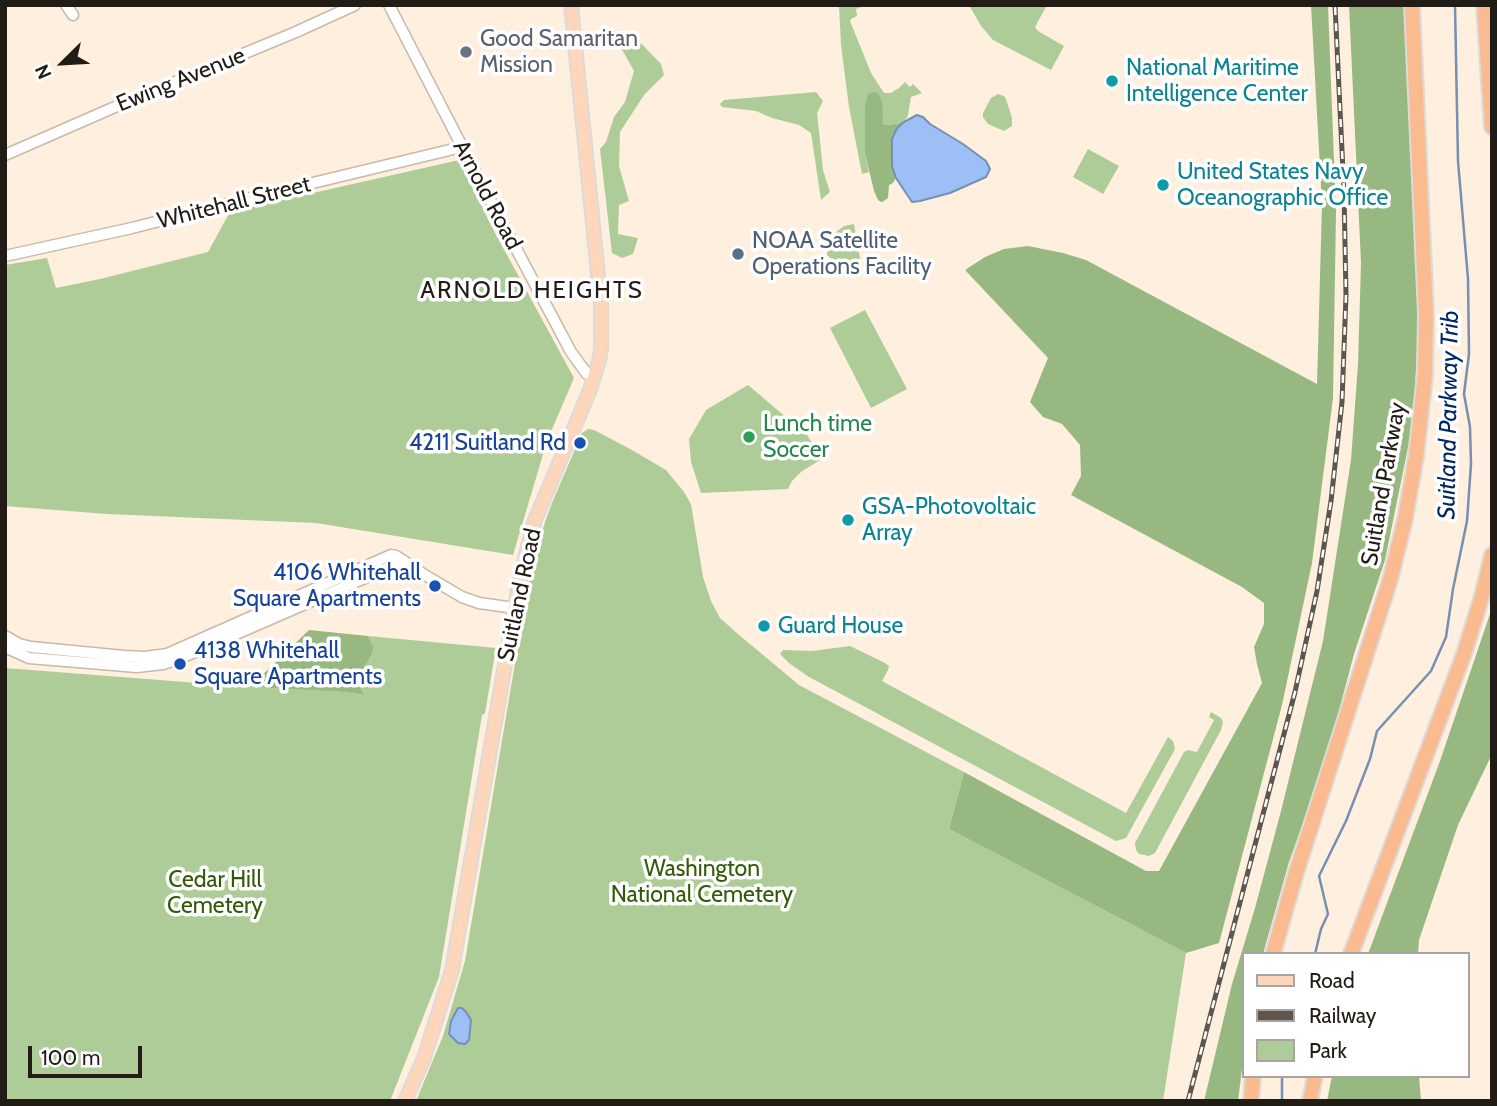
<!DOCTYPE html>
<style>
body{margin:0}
#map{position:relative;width:1497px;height:1106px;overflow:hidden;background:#ffefde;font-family:Cabin,sans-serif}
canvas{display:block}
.frame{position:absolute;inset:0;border:7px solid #221c16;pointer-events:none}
.legend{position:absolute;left:1242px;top:952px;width:228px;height:126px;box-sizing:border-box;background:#fff;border:2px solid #a7a4a2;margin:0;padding:9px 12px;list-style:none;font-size:21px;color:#221c16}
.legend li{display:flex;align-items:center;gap:14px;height:35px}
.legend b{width:35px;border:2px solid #a7a4a2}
.north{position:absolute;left:28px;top:28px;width:70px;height:70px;-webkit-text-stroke:5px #fff;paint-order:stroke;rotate:246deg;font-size:19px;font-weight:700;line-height:28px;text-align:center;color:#221c16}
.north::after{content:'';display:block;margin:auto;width:24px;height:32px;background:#221c16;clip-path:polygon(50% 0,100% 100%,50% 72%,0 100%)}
.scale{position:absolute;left:28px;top:1046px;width:114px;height:32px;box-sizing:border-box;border:4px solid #221c16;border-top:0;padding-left:9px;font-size:21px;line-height:24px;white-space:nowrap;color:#221c16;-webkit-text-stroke:5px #fff;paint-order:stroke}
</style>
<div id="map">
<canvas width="1497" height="1106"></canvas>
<div class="frame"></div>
<ul class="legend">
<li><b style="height:9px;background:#fdd6bc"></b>Road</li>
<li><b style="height:9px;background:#5e554c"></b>Railway</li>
<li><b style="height:19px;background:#adcc98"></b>Park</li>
</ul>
<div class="north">N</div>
<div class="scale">100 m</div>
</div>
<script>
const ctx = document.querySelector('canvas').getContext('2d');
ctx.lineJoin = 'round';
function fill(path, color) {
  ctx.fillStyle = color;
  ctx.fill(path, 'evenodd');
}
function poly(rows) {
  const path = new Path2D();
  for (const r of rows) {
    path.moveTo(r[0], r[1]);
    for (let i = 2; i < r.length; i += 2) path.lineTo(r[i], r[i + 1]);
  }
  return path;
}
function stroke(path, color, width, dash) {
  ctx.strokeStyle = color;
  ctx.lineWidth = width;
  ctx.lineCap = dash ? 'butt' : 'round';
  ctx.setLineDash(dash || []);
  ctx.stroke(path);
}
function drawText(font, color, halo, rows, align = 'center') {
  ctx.font = font + ' Cabin,sans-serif';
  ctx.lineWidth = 7;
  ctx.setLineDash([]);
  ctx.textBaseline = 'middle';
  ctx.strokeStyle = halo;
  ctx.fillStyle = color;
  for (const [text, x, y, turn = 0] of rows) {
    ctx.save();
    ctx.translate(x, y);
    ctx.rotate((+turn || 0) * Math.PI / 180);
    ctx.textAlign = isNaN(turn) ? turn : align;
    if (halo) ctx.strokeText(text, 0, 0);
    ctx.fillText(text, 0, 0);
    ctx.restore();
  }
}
const green = poly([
 [839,5,866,5,856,9,857,16,851,19,850,21,871,73,884,93,891,93,899,88,905,82,910,87,913,84,922,93,911,97,908,115,906,119,900,123,886,125,865,107,865,153,869,172,862,174,849,107,841,45],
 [969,5,1047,5,1035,27,1038,31,1064,46,1051,70,993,40,981,26],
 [634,36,661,64,664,75,644,95,620,132,619,166,629,201,619,205,618,234,638,238,633,254,622,258,612,253,600,149,606,142,614,117,625,102,634,71,620,46,627,38],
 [816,92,823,101,817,113,823,170,830,192,821,200,811,133,799,125,772,118,756,111,722,107,720,104,724,100],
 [998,94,1004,96,1006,99,1012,118,1012,126,1004,131,988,124,983,117,983,113,991,98],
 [1088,149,1119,166,1103,194,1073,177],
 [459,160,494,231,574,378,547,441,513,555,316,523,107,514,5,506,5,265,47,258,56,288,100,279,208,252,231,210,251,207],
 [854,224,860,258,849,275,827,255,828,247,835,233,844,226],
 [865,310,907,389,871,408,830,328],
 [748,385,807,435,822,459,802,471,792,481,788,489,701,493,691,462,689,439,706,410],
 [588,429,594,430,632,450,666,470,684,492,691,504,703,577,711,601,720,618,738,634,799,685,964,772,949,829,1186,953,1163,1101,416,1101,443,1036,465,961,530,574,545,522,552,503,582,433],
 [368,636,496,648,485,713,482,715,439,977,390,1101,5,1101,5,668,250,687,344,692,363,695,359,685,359,677,372,654,374,648],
 [850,646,885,663,889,666,888,670,882,681,1126,813,1168,737,1173,741,1175,749,1126,838,1116,841,809,677,789,663,780,654,783,650,812,651],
 [1211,712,1221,718,1223,722,1221,730,1155,853,1149,856,1139,854,1136,850,1135,843,1184,752,1188,750,1197,752,1214,720,1209,717]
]);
const forest = poly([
 [1311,5,1328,5,1336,212,1333,398,1312,563,1282,705,1219,943,1186,953,949,829,964,772,1146,871,1159,871,1262,683,1257,664,1254,647,1264,624,1264,603,1242,587,1071,495,1081,476,1080,445,1062,424,1043,417,1030,402,1048,358,965,270,985,257,1004,249,1028,246,1063,253,1086,260,1317,384,1322,205],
 [1349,5,1404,5,1415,219,1418,331,1413,423,1385,560,1354,654,1327,756,1289,862,1263,954,1243,954,1243,1061,1238,1101,1204,1101,1232,984,1255,908,1281,811,1323,641,1351,460,1358,364,1361,263],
 [874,92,878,93,882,101,883,123,886,125,902,123,896,130,892,166,896,178,893,183,889,185,888,198,884,201,881,202,878,200,874,191,865,153,865,107,868,94],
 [1492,608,1492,754,1458,825,1419,940,1418,954,1368,954,1440,761],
 [309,630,368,636,374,648,372,654,359,677,359,685,364,695,344,692,250,687],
 [1332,1076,1419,1076,1421,1101,1327,1101]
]);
const water = poly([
 [917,115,923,117,930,124,963,144,986,161,990,169,986,177,950,193,920,201,912,202,896,178,892,166,892,139,896,130,902,123,917,115],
 [458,1008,462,1008,466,1012,471,1020,469,1040,465,1044,458,1043,449,1034,451,1021,458,1008]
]);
const stream = poly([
 [1315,954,1321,929,1328,914,1319,876,1346,821,1370,759,1377,731,1431,671,1446,637,1453,589,1467,521,1471,464,1470,427,1464,394,1469,354,1468,279,1458,161,1455,5],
 [1282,1101,1282,1076]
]);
const minor = poly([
 [66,5,73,15],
 [389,5,469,160,571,352,587,374,595,376],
 [5,155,115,107,296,32,355,5],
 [5,256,132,228,242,200,462,147],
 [5,636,19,644,31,647,124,656,145,657,167,654,391,555,396,556,423,574,462,597,479,603,515,608],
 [5,647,29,658,137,667,163,664,181,658,404,561]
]);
const major = poly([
 [405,1101,424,1058,452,970,519,584,528,546,535,520,590,390,599,361,601,349,601,304,571,5]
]);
const highway = poly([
 [1484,5,1492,127],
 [1273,954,1296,873,1391,577,1405,519,1416,457,1425,375,1426,313,1412,5],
 [1351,954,1464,654,1482,596,1492,555],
 [1251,1101,1253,1076],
 [1310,1101,1315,1076]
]);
const rail = poly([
 [1188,1101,1295,692,1317,591,1331,501,1342,402,1346,295,1344,192,1335,5]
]);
const markers = [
 [466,52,7,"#6b7280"],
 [1112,81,7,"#0f9aa8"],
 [1163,185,7,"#0f9aa8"],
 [738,254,7,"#5c6f8a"],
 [749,437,7,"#2e9e5b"],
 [580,443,7,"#1a4fb4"],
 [848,520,7,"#0f9aa8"],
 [435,586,7,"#1a4fb4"],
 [764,626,7,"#0f9aa8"],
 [180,664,7,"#1a4fb4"]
];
const worshipNames = [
 ["Good Samaritan",480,39],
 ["Mission",480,65]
];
const cultureNames = [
 ["National Maritime",1126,68],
 ["Intelligence Center",1126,94],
 ["United States Navy",1177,172],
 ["Oceanographic Office",1177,198],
 ["GSA-Photovoltaic",862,507],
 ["Array",862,533],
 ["Guard House",778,626]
];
const streetNames = [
 ["Ewing Avenue",181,80,-22],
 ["Arnold Road",487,195,62],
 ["Whitehall Street",234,203,-14],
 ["Suitland Parkway",1384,484,-80],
 ["Suitland Road",520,595,-78]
];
const serviceNames = [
 ["NOAA Satellite",752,241],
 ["Operations Facility",752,267]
];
const leisureNames = [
 ["Lunch time",763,424],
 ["Soccer",763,450]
];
const transitNames = [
 ["4211 Suitland Rd",566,443],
 ["4106 Whitehall",421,573],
 ["Square Apartments",421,599],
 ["4138 Whitehall",194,651,"left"],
 ["Square Apartments",194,677,"left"]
];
const parkNames = [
 ["Washington",702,869],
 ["National Cemetery",702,895],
 ["Cedar Hill",215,880],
 ["Cemetery",215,906]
];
const neighbourhoodNames = [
 ["ARNOLD HEIGHTS",532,291]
];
const waterNames = [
 ["Suitland Parkway Trib",1449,415,-89]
];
fill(green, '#adcc98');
fill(forest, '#97b981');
fill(water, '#9cc0f5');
stroke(water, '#778fb2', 2);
stroke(stream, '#778fb2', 2.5);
stroke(minor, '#c8b9a8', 13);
stroke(major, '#dcdbda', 16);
stroke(highway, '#dcdbda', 18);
stroke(minor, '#fff', 10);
stroke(major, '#fdd6bc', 12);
stroke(highway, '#fbbb90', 14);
stroke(rail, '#5e554c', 5);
stroke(rail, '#fff', 2.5, [8]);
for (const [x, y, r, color] of markers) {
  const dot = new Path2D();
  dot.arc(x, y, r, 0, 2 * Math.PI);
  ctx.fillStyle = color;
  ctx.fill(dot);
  stroke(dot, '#fff', 2.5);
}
drawText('23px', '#5b616d', '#fff', worshipNames, 'left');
drawText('23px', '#0d838f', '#fff', cultureNames, 'left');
drawText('23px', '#221c16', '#fff', streetNames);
drawText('23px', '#4e5e75', '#fff', serviceNames, 'left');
drawText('23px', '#27864d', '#fff', leisureNames, 'left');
drawText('23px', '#164399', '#fff', transitNames, 'right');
drawText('23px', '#325a06', '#fff', parkNames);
ctx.letterSpacing = '2px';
drawText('24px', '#221c16', '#fff', neighbourhoodNames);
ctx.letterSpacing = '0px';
drawText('italic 24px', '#002864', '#fff', waterNames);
</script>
